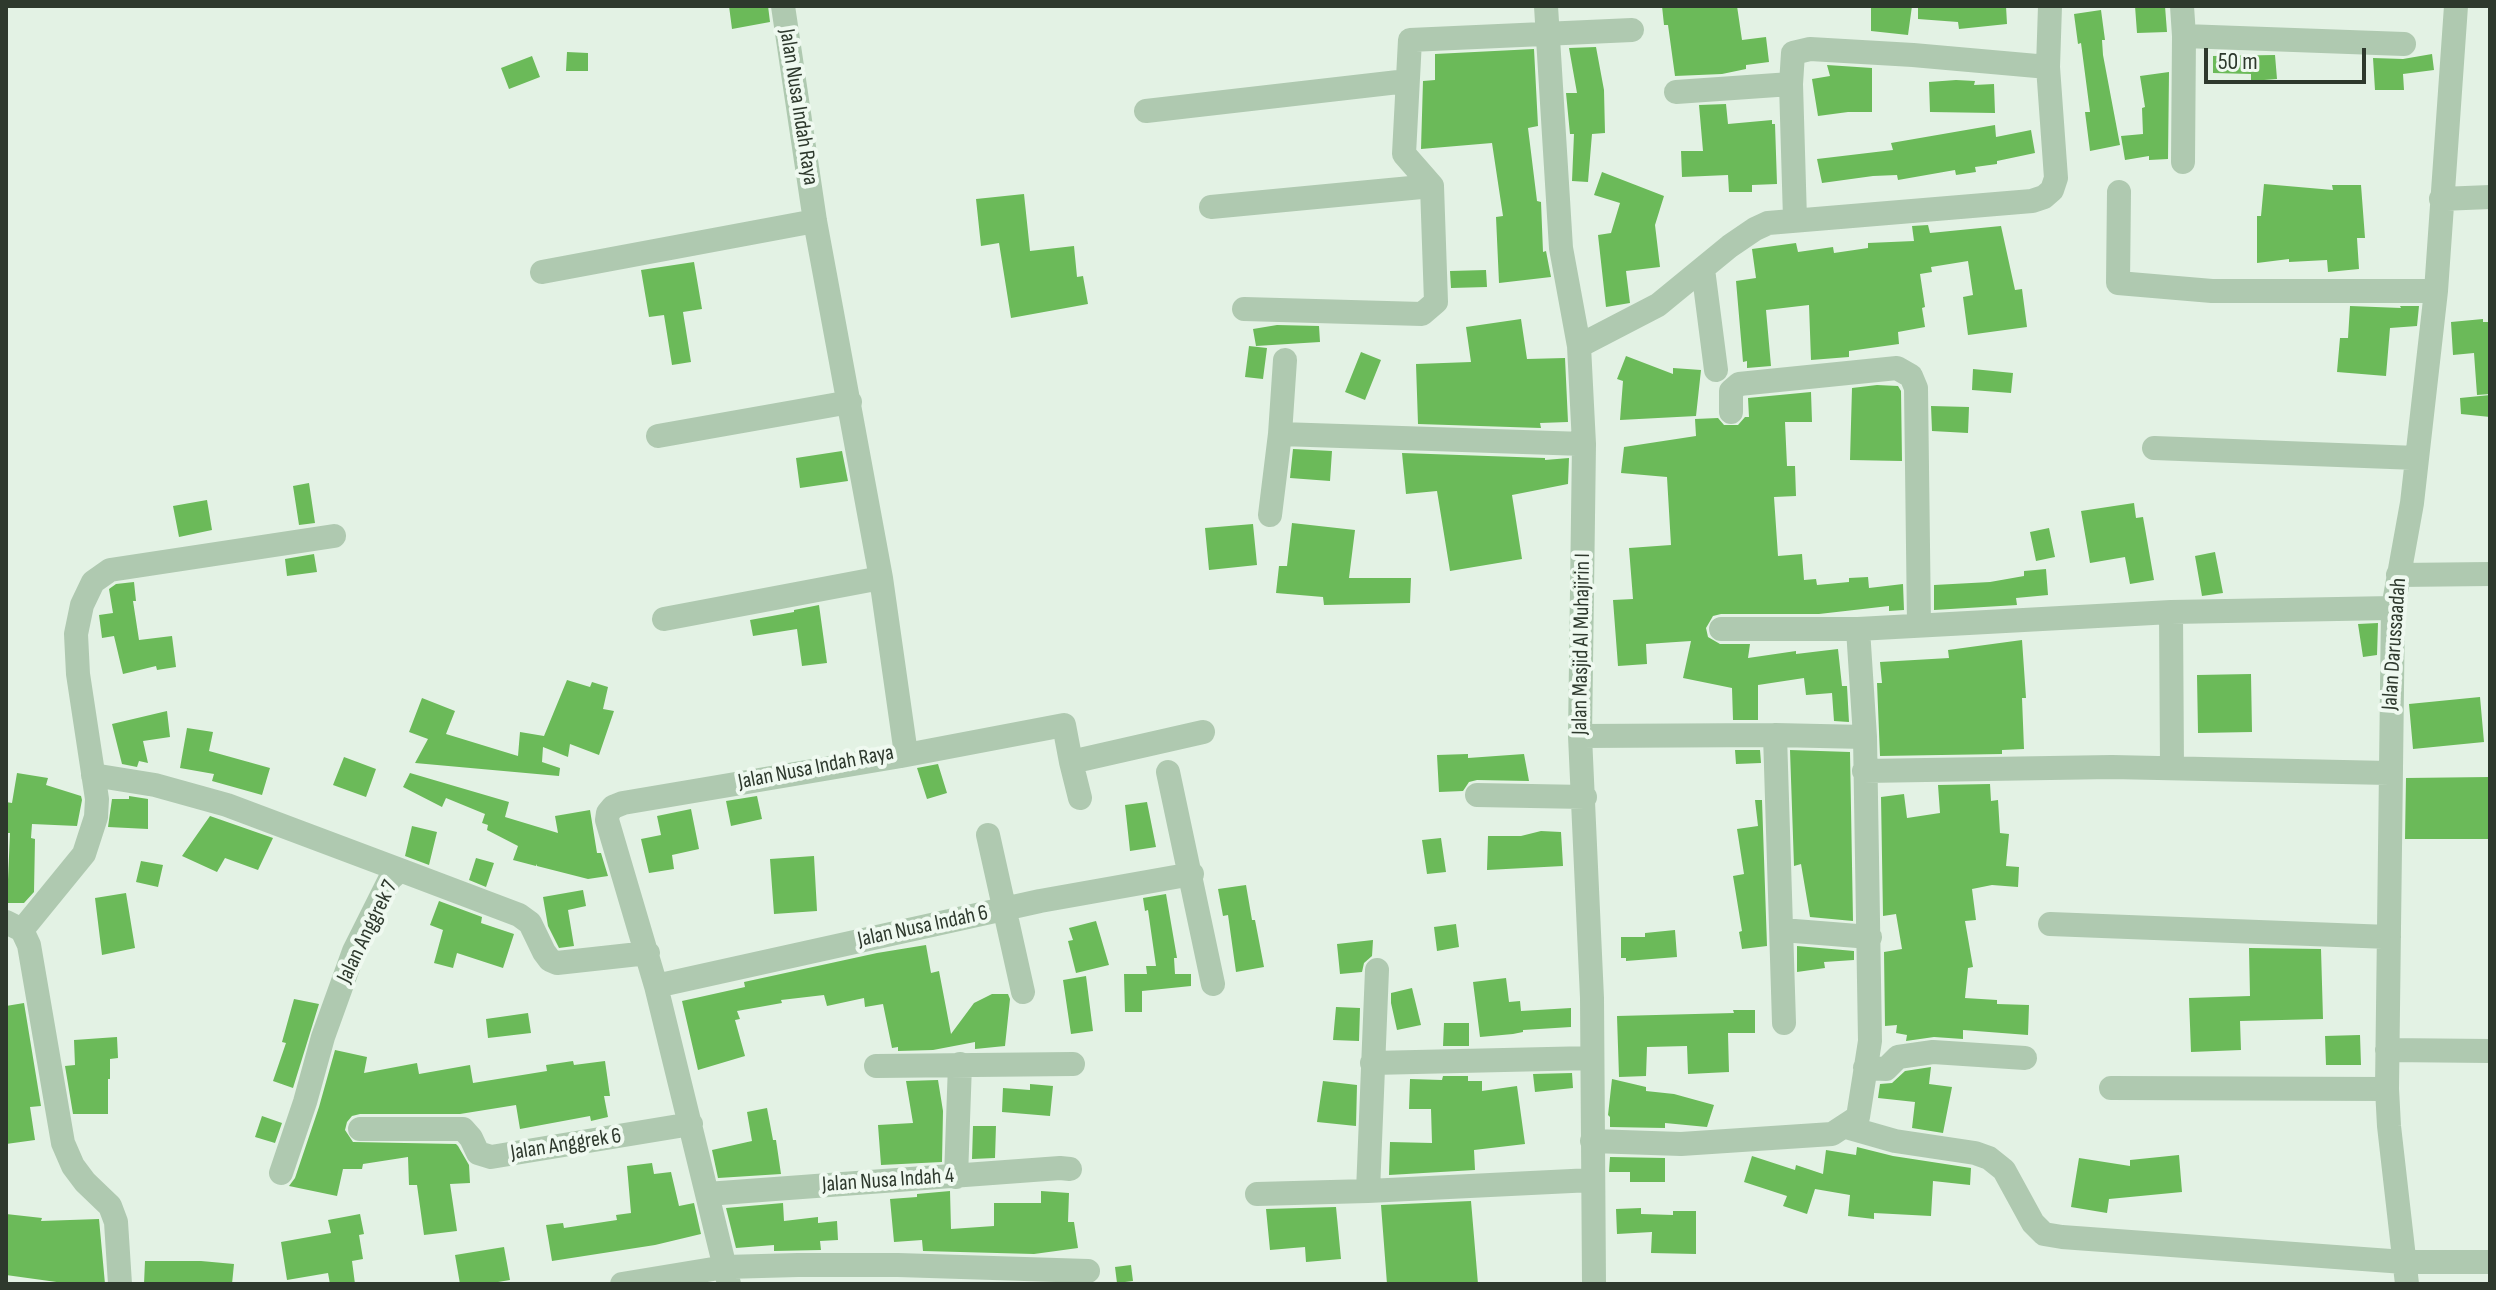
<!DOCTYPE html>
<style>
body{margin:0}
#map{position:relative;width:2496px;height:1290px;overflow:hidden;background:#e3f2e4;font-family:"Sofia Sans Condensed",sans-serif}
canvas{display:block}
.frame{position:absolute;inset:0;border:8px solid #2e392d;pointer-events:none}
.scale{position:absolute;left:2204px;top:48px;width:162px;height:36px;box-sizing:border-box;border:4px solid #2e392d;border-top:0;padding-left:10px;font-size:24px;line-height:28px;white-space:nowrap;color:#2e392d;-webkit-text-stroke:6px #eff9f0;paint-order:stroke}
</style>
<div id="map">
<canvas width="2496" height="1290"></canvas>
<div class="frame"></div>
<div class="scale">50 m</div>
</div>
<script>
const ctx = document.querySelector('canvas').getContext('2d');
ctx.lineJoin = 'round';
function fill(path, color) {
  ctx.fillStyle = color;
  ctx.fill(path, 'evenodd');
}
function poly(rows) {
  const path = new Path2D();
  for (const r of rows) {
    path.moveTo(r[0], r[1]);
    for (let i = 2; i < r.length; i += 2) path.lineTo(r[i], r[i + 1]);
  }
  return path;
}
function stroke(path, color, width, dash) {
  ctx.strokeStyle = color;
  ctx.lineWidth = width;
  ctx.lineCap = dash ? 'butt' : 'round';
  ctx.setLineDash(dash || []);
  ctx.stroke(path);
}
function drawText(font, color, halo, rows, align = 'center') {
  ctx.font = font + ' "Sofia Sans Condensed",sans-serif';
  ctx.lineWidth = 8;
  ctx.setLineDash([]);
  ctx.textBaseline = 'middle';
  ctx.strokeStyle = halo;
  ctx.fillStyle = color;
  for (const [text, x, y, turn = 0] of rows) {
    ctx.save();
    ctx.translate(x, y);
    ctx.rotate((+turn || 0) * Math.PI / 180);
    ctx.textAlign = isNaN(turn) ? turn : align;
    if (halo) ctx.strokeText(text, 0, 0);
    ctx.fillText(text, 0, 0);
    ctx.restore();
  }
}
const building = poly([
 [729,6,768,6,770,22,732,29],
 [1662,6,1737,6,1742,40,1766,37,1769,62,1746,65,1746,69,1722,74,1675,76,1668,25,1664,25],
 [1871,6,1912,6,1908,35,1871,31],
 [1918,6,2006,6,2007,24,1959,29,1958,22,1918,19],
 [2135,6,2165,6,2167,32,2137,33],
 [2101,10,2105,40,2102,40,2103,55,2120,145,2090,151,2085,112,2090,112,2081,43,2078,44,2074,14],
 [1596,47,1604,90,1605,133,1592,134,1588,182,1572,181,1574,134,1570,134,1566,93,1577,93,1569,48],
 [1534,49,1538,126,1528,128,1537,201,1541,202,1543,252,1546,251,1551,277,1499,283,1496,217,1503,216,1492,143,1421,149,1423,81,1435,80,1435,54],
 [567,52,588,53,588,71,566,71],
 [2432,54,2434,70,2403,74,2404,90,2375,90,2373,58,2403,59],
 [2275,55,2277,79,2251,81,2251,74,2213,73,2213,56],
 [532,56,540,77,509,89,501,68],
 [1827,65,1872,68,1872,112,1848,112,1818,116,1812,79,1830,76],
 [2169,72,2168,159,2149,160,2149,156,2125,160,2121,136,2143,134,2142,108,2145,107,2140,76],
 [1956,80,1975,81,1974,85,1994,84,1995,113,1930,112,1929,82],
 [1726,104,1728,124,1772,120,1772,124,1775,124,1777,184,1752,185,1752,192,1729,192,1728,175,1682,177,1681,151,1703,151,1699,105],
 [1995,125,1996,137,2031,130,2035,153,1997,161,1997,164,1975,167,1976,172,1956,175,1955,170,1898,180,1897,175,1873,176,1822,183,1817,159,1893,150,1891,143],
 [1602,172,1664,196,1655,225,1660,267,1626,271,1630,303,1606,307,1598,235,1611,233,1620,203,1594,195],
 [2264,184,2333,190,2332,185,2361,185,2365,238,2357,238,2359,269,2328,272,2327,260,2289,262,2289,259,2257,263,2257,216,2261,216],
 [1024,194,1030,251,1074,246,1077,277,1083,276,1088,304,1011,318,999,243,981,246,976,199],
 [1928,225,1930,233,2001,226,2015,290,2022,289,2027,327,1968,335,1963,297,1973,295,1968,261,1931,267,1932,272,1920,274,1925,307,1922,308,1925,327,1898,332,1899,344,1849,351,1849,357,1811,360,1809,305,1766,310,1771,366,1747,368,1747,361,1743,362,1736,281,1756,278,1752,249,1796,243,1798,252,1833,247,1834,253,1868,248,1868,243,1914,241,1912,226],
 [694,262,702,309,683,312,691,362,672,365,664,315,649,317,641,270],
 [1486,270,1487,287,1451,288,1450,271],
 [2350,306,2401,308,2400,306,2419,306,2417,326,2390,328,2386,376,2337,372,2340,338,2348,338],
 [1521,319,1527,359,1565,358,1568,422,1540,423,1541,428,1418,424,1416,364,1471,362,1466,327],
 [2483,319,2483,322,2490,322,2490,394,2477,395,2474,353,2453,355,2451,322],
 [1277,325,1319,326,1320,342,1256,346,1253,329],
 [1249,346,1267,348,1263,379,1245,377],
 [1361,352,1381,360,1365,400,1345,392],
 [1626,356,1673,374,1673,368,1701,370,1696,416,1620,420,1623,381,1617,379],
 [1973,369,2013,373,2011,393,1972,390],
 [1877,385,1898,386,1901,391,1902,461,1850,460,1852,388],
 [1811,392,1812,422,1785,422,1787,466,1795,466,1796,496,1774,497,1778,556,1802,554,1804,580,1816,579,1817,585,1849,582,1849,578,1868,577,1869,588,1903,584,1904,610,1889,611,1889,606,1819,614,1721,614,1713,616,1706,628,1708,637,1720,644,1750,644,1748,658,1796,651,1796,654,1838,649,1842,686,1847,686,1849,722,1834,721,1832,693,1806,695,1804,678,1758,685,1758,720,1733,720,1732,688,1683,678,1691,641,1646,644,1647,664,1618,666,1613,600,1633,599,1629,548,1671,545,1667,477,1621,473,1624,447,1696,436,1695,419,1718,418,1724,425,1738,425,1745,417,1749,417,1748,398],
 [2490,395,2490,417,2461,414,2460,398],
 [1931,406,1969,407,1968,433,1932,431],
 [1293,449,1332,451,1330,481,1290,478],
 [842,451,848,481,800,488,796,458],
 [1402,453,1545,458,1545,460,1569,458,1568,484,1512,495,1522,559,1450,571,1437,491,1406,494],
 [309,483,315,523,299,525,293,486],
 [207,500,212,530,179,537,173,506],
 [2134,503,2136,518,2143,517,2154,580,2130,584,2125,557,2090,563,2081,511],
 [1292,523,1355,530,1349,578,1411,578,1410,603,1324,605,1323,597,1276,593,1279,566,1287,566],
 [1253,524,1257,565,1209,570,1205,528],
 [2049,528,2055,557,2036,561,2030,532],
 [2215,552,2223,593,2202,596,2195,556],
 [314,554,317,572,287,576,285,559],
 [2046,569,2048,595,2016,598,2017,605,1934,610,1934,585,1990,582,2024,576,2024,571],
 [134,582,136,601,133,601,139,640,172,636,176,667,157,670,156,666,123,674,114,636,102,638,99,615,113,613,109,589,116,584],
 [819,605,827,663,802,666,797,629,753,636,750,620,794,612,794,610],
 [2378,623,2377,655,2363,657,2358,624],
 [2022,640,2026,698,2022,698,2024,749,2002,750,2002,754,1880,756,1877,683,1882,683,1880,662,1949,658,1948,650],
 [2251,674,2252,732,2198,733,2197,675],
 [567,680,590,687,592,682,608,687,603,709,614,711,599,755,570,744,568,757,543,747,542,762,560,768,559,776,415,763,428,739,409,732,422,698,455,711,446,734,518,756,520,732,544,736],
 [2480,697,2484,742,2413,749,2409,704],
 [167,711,170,737,143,741,148,763,139,761,137,767,122,764,112,724],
 [187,728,213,732,209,751,270,768,262,795,212,781,214,774,180,768],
 [1735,750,1760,750,1761,763,1736,764],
 [1790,750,1850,752,1853,921,1810,917,1801,864,1794,866],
 [1468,754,1468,758,1524,754,1529,781,1477,780,1469,782,1463,791,1439,792,1437,755],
 [344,757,376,769,366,797,333,785],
 [938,764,947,793,927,799,917,768],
 [17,773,48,778,46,785,81,796,82,800,77,826,32,824,31,838,35,839,34,892,24,903,7,903,10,833,6,833,6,802,12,803],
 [410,773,509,802,505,817,558,833,555,816,590,810,597,853,601,853,608,876,588,879,537,866,537,864,536,866,513,860,518,846,487,830,488,825,482,823,485,814,446,798,442,807,403,787],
 [2490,777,2490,839,2405,839,2406,778],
 [1990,784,1991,801,1998,800,2000,833,2009,834,2006,866,2019,867,2018,887,1992,885,1972,889,1976,920,1965,921,1973,967,1968,968,1965,998,1997,1000,1997,1004,2029,1005,2028,1035,1963,1030,1963,1039,1934,1037,1906,1041,1907,1035,1896,1033,1897,1025,1885,1026,1884,952,1902,949,1896,914,1883,916,1881,797,1904,794,1907,818,1940,813,1938,785],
 [129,796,148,799,148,829,108,827,112,799,129,799],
 [757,796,762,819,731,826,726,801],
 [1755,800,1762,800,1767,946,1742,949,1739,932,1742,931,1733,876,1744,874,1737,829,1758,826],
 [1147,802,1156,847,1130,851,1125,805],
 [691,809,699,849,672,855,674,869,649,873,641,839,661,835,657,816],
 [210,816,273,838,258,870,225,858,217,872,182,856],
 [412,826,437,832,429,865,405,856],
 [1541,831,1561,832,1563,866,1487,870,1488,836,1521,836],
 [1441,838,1446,872,1427,874,1422,840],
 [814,856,817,911,774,914,770,859],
 [476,858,494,863,486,887,469,880],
 [141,861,163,865,158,887,136,882],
 [1246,885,1252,920,1255,920,1264,967,1236,972,1228,915,1223,916,1218,889],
 [583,890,586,906,568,910,574,946,559,948,548,926,543,897],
 [126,893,135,948,102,955,95,898],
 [1166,894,1177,958,1174,958,1175,974,1191,974,1191,986,1142,991,1142,1012,1125,1012,1124,974,1147,974,1146,966,1156,966,1148,910,1145,911,1143,898],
 [439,901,482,917,481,923,514,934,503,968,457,953,453,968,434,963,443,930,430,925],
 [1096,921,1109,965,1076,973,1068,941,1073,940,1069,928],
 [1456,924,1459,947,1437,951,1434,927],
 [1675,930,1677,957,1626,961,1626,958,1621,958,1621,937,1645,937,1645,933],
 [1373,940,1372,956,1364,963,1362,972,1340,974,1337,944],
 [926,945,931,973,939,971,951,1034,974,1003,992,994,1008,994,1010,999,1005,1046,975,1049,975,1042,933,1050,898,1051,898,1047,892,1048,883,1004,865,1007,864,998,827,1006,824,995,781,1000,782,1003,737,1011,740,1019,735,1020,745,1056,698,1070,682,1001,745,987,744,982,877,953],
 [1797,946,1854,951,1854,960,1824,962,1825,968,1797,972],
 [2249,948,2321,949,2323,1019,2240,1021,2241,1050,2191,1052,2189,998,2250,996],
 [1086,976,1093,1031,1071,1034,1063,980],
 [1506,978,1509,1002,1520,1001,1521,1011,1571,1008,1571,1027,1523,1030,1523,1032,1513,1034,1480,1037,1473,982],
 [1412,988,1421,1025,1397,1030,1391,1003,1391,993],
 [294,999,319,1004,293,1088,273,1081,286,1043,282,1042],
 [24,1003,41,1106,30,1107,35,1140,6,1144,6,1006],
 [1336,1007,1360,1008,1359,1041,1333,1040],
 [1733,1010,1755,1010,1755,1033,1728,1033,1729,1072,1688,1074,1687,1046,1647,1047,1646,1076,1619,1077,1617,1016,1734,1013],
 [528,1013,531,1033,488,1038,486,1019],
 [1444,1023,1469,1023,1469,1046,1443,1046],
 [2360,1035,2361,1065,2326,1065,2325,1036],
 [117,1037,118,1058,110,1059,110,1079,108,1079,108,1114,73,1114,65,1066,75,1065,74,1040],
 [335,1050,367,1057,364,1073,417,1063,419,1074,470,1065,473,1083,547,1071,546,1065,573,1061,574,1065,605,1061,610,1096,604,1096,608,1117,591,1121,590,1116,520,1129,516,1105,460,1114,360,1114,352,1116,347,1122,345,1130,353,1142,456,1144,458,1146,469,1165,470,1183,450,1184,457,1231,424,1235,417,1185,409,1185,408,1157,363,1164,362,1169,343,1169,337,1196,289,1186,295,1178,319,1107],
 [1931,1067,1929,1084,1952,1087,1943,1133,1912,1128,1915,1102,1878,1098,1880,1084,1892,1083,1905,1071],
 [1572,1073,1573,1088,1535,1092,1533,1074],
 [1443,1076,1468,1076,1468,1081,1482,1081,1482,1091,1517,1086,1525,1144,1474,1150,1475,1170,1389,1175,1390,1142,1432,1143,1431,1109,1409,1109,1410,1079,1442,1080],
 [1612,1079,1646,1087,1646,1091,1674,1094,1714,1105,1707,1127,1665,1123,1665,1128,1610,1127,1610,1117,1608,1115],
 [938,1080,943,1111,942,1162,881,1165,878,1125,913,1123,906,1081],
 [1323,1081,1357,1085,1356,1126,1317,1122],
 [1030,1084,1053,1086,1050,1116,1002,1112,1003,1088,1030,1090],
 [767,1108,773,1140,776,1140,781,1174,718,1178,712,1150,752,1141,747,1112],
 [262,1116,282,1123,275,1143,255,1137],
 [973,1126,996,1126,995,1158,972,1159],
 [1857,1147,1893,1156,1971,1168,1970,1185,1933,1181,1931,1216,1874,1213,1874,1219,1848,1216,1850,1195,1815,1189,1807,1214,1783,1206,1787,1196,1744,1182,1752,1156,1795,1170,1796,1165,1823,1174,1826,1150,1856,1155],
 [2179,1155,2182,1192,2109,1199,2107,1213,2071,1207,2079,1158,2130,1166,2130,1160],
 [1610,1157,1665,1158,1665,1182,1630,1182,1630,1172,1609,1172],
 [652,1163,654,1174,671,1172,679,1206,694,1203,701,1234,655,1245,552,1261,546,1225,563,1223,564,1228,617,1220,616,1215,631,1213,627,1166],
 [950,1191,951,1229,994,1226,994,1203,1041,1203,1041,1191,1069,1193,1068,1222,1074,1222,1078,1248,1034,1254,923,1251,922,1240,894,1242,890,1199,917,1197,917,1194],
 [1471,1201,1478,1284,1387,1284,1381,1205],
 [783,1203,784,1221,818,1217,818,1223,837,1221,838,1240,820,1241,821,1250,774,1251,774,1245,736,1248,726,1208],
 [1336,1207,1341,1259,1306,1262,1305,1247,1270,1250,1266,1209],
 [1641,1208,1641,1214,1673,1215,1673,1211,1696,1211,1696,1254,1651,1253,1652,1232,1617,1234,1616,1209],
 [6,1214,42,1218,41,1221,99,1219,105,1284,71,1284,6,1275],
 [360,1214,364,1234,359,1235,363,1259,352,1261,355,1284,330,1284,328,1273,287,1280,281,1242,331,1233,328,1220],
 [504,1247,510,1280,486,1284,460,1284,455,1255],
 [145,1261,201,1261,234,1264,232,1284,144,1284],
 [1131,1265,1133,1281,1117,1283,1115,1267]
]);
const minor = poly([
 [1546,6,1561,248,1579,346,1584,444,1580,736,1592,998,1594,1284],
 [2182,6,2184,36,2183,162],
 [2184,36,2404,44],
 [1676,92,1791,84],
 [1146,111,1407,81],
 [2119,192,2118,283,2212,291,2436,291],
 [2441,199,2490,197],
 [1211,207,1432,186],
 [1795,219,1791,84,1793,53,1810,49,1913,55,2048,67],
 [1703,269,1716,370],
 [542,272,815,221],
 [1244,309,1422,314,1436,302,1432,186,1404,154,1410,40,1632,30],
 [1579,346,1658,305,1730,246,1755,229,1768,223,2032,201,2044,197,2052,190,2056,178,2048,67,2050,6],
 [1731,412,1731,391,1739,384,1897,368,1911,376,1916,388,1919,625],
 [1280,434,1584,444],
 [658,436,850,402],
 [2154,448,2417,458],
 [1270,515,1280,434,1285,360],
 [2398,575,2490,574],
 [2171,612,2172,768],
 [664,619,881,578],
 [1721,629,1858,629,2171,612,2393,608],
 [1775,735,1784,1023],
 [1580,736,1775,735,1865,737],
 [901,756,1064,725,1071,762,1203,732],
 [1071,762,1080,798],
 [1864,771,2112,767,2389,773],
 [1168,772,1213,984],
 [93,775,155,785,227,805,400,870],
 [1477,795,1585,797],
 [988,835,1023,992],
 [6,922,22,930,29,945,63,1143,73,1166,85,1182,110,1206,116,1222,120,1284],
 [2050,924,2389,937],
 [22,930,84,854,96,817,97,799,78,674,76,634,82,605,93,582,110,570,334,536],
 [1782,930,1870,937],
 [656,986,1040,901,1192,874],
 [2387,1050,2490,1051],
 [1372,1063,1592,1058],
 [876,1066,1073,1064],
 [1865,1068,1886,1069,1898,1057,1933,1052,2025,1058],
 [2111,1088,2387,1089],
 [1846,1127,1895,1141,1975,1153,1989,1158,2004,1170,2033,1223,2044,1234,2062,1237,2404,1262,2490,1262],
 [360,1129,463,1129,471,1138,478,1153,491,1157,691,1124],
 [1592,1141,1681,1144,1832,1134,1858,1117,1870,1041,1865,737,1858,629],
 [281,1173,305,1102,323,1037,354,951,390,879,400,870,519,915,530,923,544,952,550,960,557,963,648,953],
 [956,1177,960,1064],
 [1368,1191,1377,970],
 [707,1194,1060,1168,1070,1169],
 [1257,1194,1368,1191,1592,1180],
 [622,1284,725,1267,798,1265,898,1265,1088,1271],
 [729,1284,656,986,607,820,608,813,613,807,623,803,901,756,905,747,881,578,815,221,783,6],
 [2407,1284,2389,1126,2387,1089,2393,608,2412,503,2436,291,2456,6]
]);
const streetNames = [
 ["Jalan Nusa Indah Raya",798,107,81],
 ["Jalan Masjid Al Muhajirin I",1582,644,-89],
 ["Jalan Darussaadah",2395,644,-86],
 ["Jalan Nusa Indah Raya",816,768,-11],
 ["Jalan Nusa Indah 6",923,927,-12],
 ["Jalan Anggrek 7",368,932,-64],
 ["Jalan Anggrek 6",566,1145,-9],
 ["Jalan Nusa Indah 4",888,1181,-4]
];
fill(building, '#6bba59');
stroke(minor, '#afc9b0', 24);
drawText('22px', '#2e392d', '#eff9f0', streetNames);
</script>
